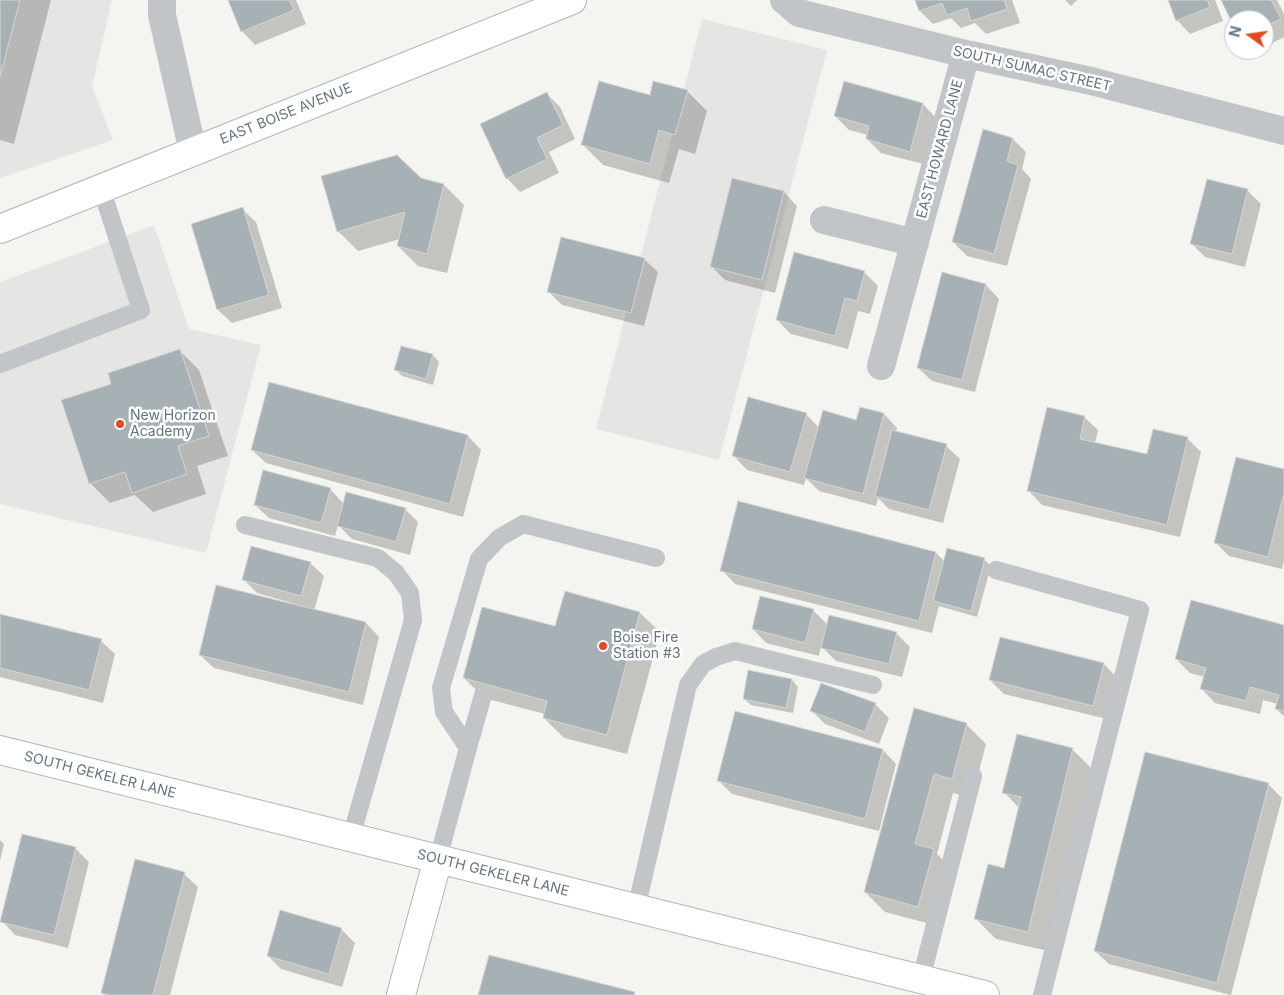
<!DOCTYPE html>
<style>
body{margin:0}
#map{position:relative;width:1284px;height:995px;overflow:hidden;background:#f4f4f0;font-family:Inter,sans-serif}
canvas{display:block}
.north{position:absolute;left:1224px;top:10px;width:50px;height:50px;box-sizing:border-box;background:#fff;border:1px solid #c1c7cd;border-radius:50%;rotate:284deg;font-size:14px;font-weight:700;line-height:20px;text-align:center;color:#637481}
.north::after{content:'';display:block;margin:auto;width:18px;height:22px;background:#e34a21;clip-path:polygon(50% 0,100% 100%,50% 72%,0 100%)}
</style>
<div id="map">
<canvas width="1284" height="995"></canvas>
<div class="north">N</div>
</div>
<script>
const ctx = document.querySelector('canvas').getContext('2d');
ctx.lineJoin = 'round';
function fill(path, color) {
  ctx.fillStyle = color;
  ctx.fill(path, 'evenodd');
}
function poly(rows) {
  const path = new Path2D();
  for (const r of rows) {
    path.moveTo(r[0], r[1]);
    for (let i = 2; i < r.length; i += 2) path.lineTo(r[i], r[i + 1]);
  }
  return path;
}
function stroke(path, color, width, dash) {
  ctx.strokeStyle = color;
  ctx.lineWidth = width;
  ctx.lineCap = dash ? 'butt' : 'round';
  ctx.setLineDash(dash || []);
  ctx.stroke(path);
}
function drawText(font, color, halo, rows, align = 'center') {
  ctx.font = font + ' Inter,sans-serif';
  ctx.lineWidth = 5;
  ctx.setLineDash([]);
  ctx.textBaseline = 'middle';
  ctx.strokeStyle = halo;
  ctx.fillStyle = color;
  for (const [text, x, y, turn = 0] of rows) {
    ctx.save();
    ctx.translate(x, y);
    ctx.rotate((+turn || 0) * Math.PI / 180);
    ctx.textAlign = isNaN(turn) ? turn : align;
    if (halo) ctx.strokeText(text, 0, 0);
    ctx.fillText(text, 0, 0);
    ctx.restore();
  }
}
const built = poly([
 [0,0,112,0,92,86,113,140,0,178],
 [702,19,827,50,719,460,596,429],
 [154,225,189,329,261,345,206,553,0,504,0,282]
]);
const shadow = poly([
 [0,0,51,0,14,144,0,140],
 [229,0,296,0,306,24,255,45,242,31],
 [916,0,1012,0,1020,23,986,34,975,23,961,28,951,18,933,24,920,11],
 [1065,0,1077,0,1071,6],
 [1169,0,1215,0,1223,21,1190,34,1177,20],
 [1223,0,1277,0,1284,14,1284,37,1264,47,1264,20,1234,20,1234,24],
 [845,83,923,104,936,118,923,164,881,153,867,139,868,135,849,130,835,116],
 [687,91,707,111,695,154,679,149,669,183,603,165,583,145,651,97],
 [547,94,560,107,575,139,549,152,559,173,520,192,507,178],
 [1013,139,1026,152,1022,169,1031,179,1007,266,967,256,953,242],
 [444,185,464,205,447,273,418,266,398,246,400,239,358,251,338,231],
 [1247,190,1261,204,1245,267,1205,257,1192,244],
 [784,192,797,206,775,293,725,280,712,267],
 [242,209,256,222,282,308,232,323,218,310,192,225],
 [644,259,658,272,644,326,562,305,549,292],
 [864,272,878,286,870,314,858,311,848,349,791,334,777,320],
 [986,285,999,299,975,392,932,381,918,368],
 [179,350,199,370,228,456,197,466,206,494,153,512,135,495,110,503,90,483,113,384],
 [433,355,439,362,433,385,402,376,396,370],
 [270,383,468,436,481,450,463,517,266,463,252,450],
 [860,408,884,414,897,428,896,432,946,446,960,459,943,523,889,509,878,498,876,506,819,491,806,478,804,485,747,470,734,456,806,414,819,428,857,421],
 [1084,417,1098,430,1095,443,1148,456,1187,438,1201,452,1180,537,1042,505,1029,491],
 [1284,470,1284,561,1282,569,1229,556,1216,543],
 [330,489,344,504,405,509,418,522,410,555,352,539,338,525,335,536,269,518,255,505],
 [936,553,945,562,984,559,991,566,977,617,939,606,932,633,735,584,722,570],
 [310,563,324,576,314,611,366,623,379,637,363,705,214,668,200,655,292,605,292,603,257,593,244,580],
 [813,610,828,625,896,633,910,647,902,677,836,661,821,646,819,656,766,643,753,629],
 [640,613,660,632,627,754,564,738,544,718,545,714,484,698,464,678,556,628],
 [0,615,101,641,115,654,103,703,0,677],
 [1284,626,1284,716,1276,709,1278,704,1263,700,1260,714,1215,703,1202,689,1205,677,1190,673,1176,659],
 [1104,664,1117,678,1107,719,1004,694,990,680],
 [792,680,798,687,793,713,751,705,744,699],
 [875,704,889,718,879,744,825,724,812,711],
 [914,710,966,724,986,744,972,798,953,793,937,854,953,870,938,926,885,912,865,892],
 [736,713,883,750,896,764,879,831,732,794,718,780],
 [1072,749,1092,769,1048,951,996,939,976,919,1005,869,1019,808,1004,792],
 [1268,784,1282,798,1231,995,1109,964,1095,951],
 [0,840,4,844,0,861],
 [75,848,89,862,68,948,15,935,2,921],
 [184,874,198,887,170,995,105,995,102,993],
 [341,929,355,943,342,987,281,969,268,956]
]);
const building = poly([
 [0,0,20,0,0,77,0,0],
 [228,0,289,0,294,10,241,32,228,0],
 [915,0,1004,0,1007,9,971,21,967,8,947,15,942,3,919,11,915,0],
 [1168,0,1207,0,1210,7,1176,21,1168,0],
 [1221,0,1271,0,1281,19,1264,27,1264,20,1234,20,1234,27,1221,0],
 [599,81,650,95,653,81,688,90,675,135,659,130,650,164,581,145,599,81],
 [844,81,923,103,910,152,866,139,869,126,834,116,844,81],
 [547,92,563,125,537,138,547,159,506,179,480,124,547,92],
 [983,129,1013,138,1007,161,1018,165,994,254,952,242,983,129],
 [397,155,421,178,444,184,427,254,397,246,405,212,337,232,321,176,397,155],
 [732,178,784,191,762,280,710,267,732,178],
 [1207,179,1248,189,1232,254,1190,244,1207,179],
 [243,207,269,295,217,310,191,224,243,207],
 [561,237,645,258,631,313,547,292,561,237],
 [794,252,865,271,857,301,845,298,835,336,776,320,794,252],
 [942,272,986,284,962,380,917,368,942,272],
 [401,346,433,354,426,379,394,370,401,346],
 [180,349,209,436,178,446,187,474,132,493,125,472,89,484,61,400,111,384,108,373,180,349],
 [269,382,468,435,450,504,251,450,269,382],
 [748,397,807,413,790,472,732,456,748,397],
 [860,407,884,413,863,494,804,478,823,410,856,420,860,407],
 [1047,407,1085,416,1080,439,1147,454,1153,429,1188,437,1167,525,1027,491,1047,407],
 [892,430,947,444,929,510,875,496,892,430],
 [1236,457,1284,469,1284,493,1268,557,1214,543,1236,457],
 [263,470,331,488,321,523,254,505,263,470],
 [346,492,406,508,396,542,337,526,346,492],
 [738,501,936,552,919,621,720,571,738,501],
 [251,546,311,562,301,596,242,580,251,546],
 [947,548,985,558,971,611,933,601,947,548],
 [216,585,366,622,349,692,199,655,216,585],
 [565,591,640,612,607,735,543,718,547,701,463,678,482,607,555,626,565,591],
 [760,596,814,609,805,643,752,629,760,596],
 [1191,600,1284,625,1284,711,1275,709,1279,695,1250,687,1246,701,1200,689,1206,668,1175,659,1191,600],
 [0,614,102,639,89,690,0,668,0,614],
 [829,615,897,632,889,664,821,648,829,615],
 [1000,637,1104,663,1093,706,989,680,1000,637],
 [748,670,792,679,786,708,743,699,748,670],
 [821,683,876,703,865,732,810,711,821,683],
 [914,708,967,723,952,779,934,774,915,844,934,849,918,907,864,892,914,708],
 [735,711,883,749,865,819,717,781,735,711],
 [1017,734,1073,748,1028,932,974,919,988,864,1004,868,1021,797,1002,793,1017,734],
 [1145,752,1269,783,1217,983,1094,951,1145,752],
 [22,834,76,847,54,935,0,922,22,834],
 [135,859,185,872,153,995,109,995,101,993,135,859],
 [280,910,342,928,329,974,267,956,280,910],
 [489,955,635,992,634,995,478,995,489,955]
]);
const lane = poly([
 [0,364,141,310,101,188],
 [245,525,378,558,396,573,410,593,413,620,351,837],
 [996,570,1140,610,1042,995],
 [468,748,483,695],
 [438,859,468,748,444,712,441,688,479,559,499,538,523,524,656,558],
 [636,909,688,685,703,664,716,657,735,651,873,685],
 [921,979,973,776]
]);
const street = poly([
 [162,0,162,15,193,152],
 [784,0,799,13,966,54,1091,81,1284,131],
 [824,220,915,243],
 [881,366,966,54]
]);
const secondary = poly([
 [0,229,572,0],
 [0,750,985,995],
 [401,995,438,859]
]);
const markers = [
 [120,424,5,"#e34a21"],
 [603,646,5,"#e34a21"]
];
const streetNames = [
 ["SOUTH SUMAC STREET",1032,69,13],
 ["EAST BOISE AVENUE",286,114,-22],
 ["EAST HOWARD LANE",940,149,-75],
 ["SOUTH GEKELER LANE",100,775,14],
 ["SOUTH GEKELER LANE",493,873,14]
];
const poiNames = [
 ["New Horizon",130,416],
 ["Academy",130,432],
 ["Boise Fire",613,638],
 ["Station #3",613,654]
];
fill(built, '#e5e6e4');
fill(shadow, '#0003');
fill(building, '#a7b0b5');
stroke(building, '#d5d5d3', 1);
stroke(secondary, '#b1b7bb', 30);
stroke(lane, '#c1c5c8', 18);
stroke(street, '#c1c5c8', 28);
stroke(secondary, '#fff', 28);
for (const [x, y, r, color] of markers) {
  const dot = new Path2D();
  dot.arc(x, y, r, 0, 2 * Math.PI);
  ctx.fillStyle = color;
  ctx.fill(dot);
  stroke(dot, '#fff', 2);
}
drawText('14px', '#637481', '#fff', streetNames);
drawText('14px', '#637481', '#fff', poiNames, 'left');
</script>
